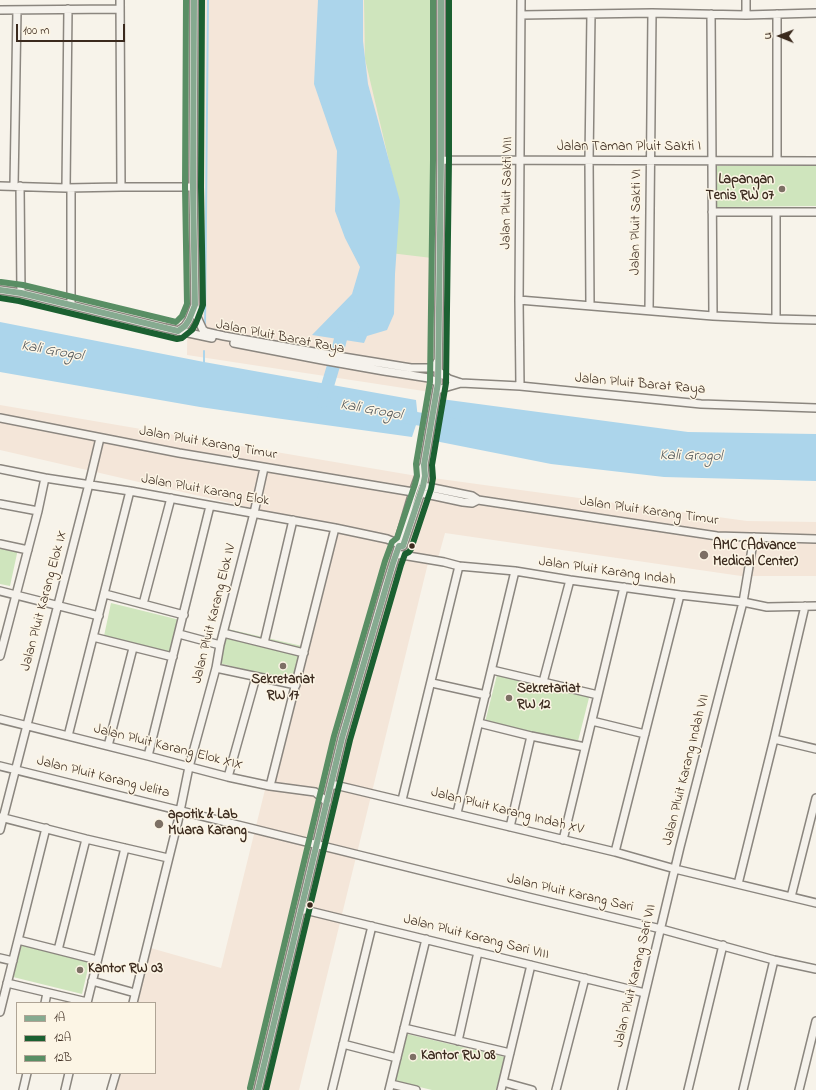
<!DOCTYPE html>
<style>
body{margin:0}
#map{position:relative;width:816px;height:1090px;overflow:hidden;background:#f7f3ea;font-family:"Indie Flower",sans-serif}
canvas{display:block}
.legend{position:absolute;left:16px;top:1002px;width:140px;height:72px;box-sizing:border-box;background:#fcf5e5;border:1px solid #afa495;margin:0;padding:5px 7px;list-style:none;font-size:12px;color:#3b2a1e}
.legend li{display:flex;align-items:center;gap:8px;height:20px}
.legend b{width:20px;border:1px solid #afa495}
.north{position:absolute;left:760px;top:16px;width:40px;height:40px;-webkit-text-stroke:3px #fcf5e5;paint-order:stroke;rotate:271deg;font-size:11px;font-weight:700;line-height:16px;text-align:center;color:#3b2a1e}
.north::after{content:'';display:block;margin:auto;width:14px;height:18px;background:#3b2a1e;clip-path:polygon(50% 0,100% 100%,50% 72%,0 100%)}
.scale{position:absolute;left:16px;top:24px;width:109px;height:18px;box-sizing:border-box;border:2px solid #3b2a1e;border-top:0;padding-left:5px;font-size:12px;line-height:14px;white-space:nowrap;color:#3b2a1e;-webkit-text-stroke:3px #fcf5e5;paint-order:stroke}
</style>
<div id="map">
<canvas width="816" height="1090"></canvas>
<ul class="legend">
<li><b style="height:5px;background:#86aa90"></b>1A</li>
<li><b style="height:5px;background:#1b6031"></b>12A</li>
<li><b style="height:5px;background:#598e64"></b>12B</li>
</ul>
<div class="north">U</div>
<div class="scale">100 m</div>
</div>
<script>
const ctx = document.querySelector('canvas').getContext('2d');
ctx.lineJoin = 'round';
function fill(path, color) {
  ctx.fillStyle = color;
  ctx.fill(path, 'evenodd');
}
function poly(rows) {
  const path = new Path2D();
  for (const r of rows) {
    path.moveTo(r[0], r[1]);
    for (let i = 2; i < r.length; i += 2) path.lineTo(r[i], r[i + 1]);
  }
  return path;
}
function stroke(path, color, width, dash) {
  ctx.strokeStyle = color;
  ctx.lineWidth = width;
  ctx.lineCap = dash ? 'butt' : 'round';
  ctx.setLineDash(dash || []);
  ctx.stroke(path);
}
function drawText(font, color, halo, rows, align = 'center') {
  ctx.font = font + ' "Indie Flower",sans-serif';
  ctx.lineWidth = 3;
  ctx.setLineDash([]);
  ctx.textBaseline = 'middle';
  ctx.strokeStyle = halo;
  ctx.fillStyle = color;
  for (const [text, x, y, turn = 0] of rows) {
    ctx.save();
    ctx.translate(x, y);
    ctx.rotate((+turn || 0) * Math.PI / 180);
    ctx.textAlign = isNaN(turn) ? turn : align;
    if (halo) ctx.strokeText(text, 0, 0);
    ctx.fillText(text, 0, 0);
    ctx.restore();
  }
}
const built = poly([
 [191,0,432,0,432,258,430,392,187,355],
 [0,405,411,475,747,521,816,522,816,576,741,576,445,533,437,562,429,559,299,1090,113,1090,117,1073,155,1073,155,1003,133,1003,147,947,221,968,330,526,0,450]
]);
const green = poly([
 [364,0,436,0,432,258,390,253,393,178,365,59],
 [816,165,816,206,717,207,716,166],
 [0,545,18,549,10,586,0,584],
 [111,603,180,620,172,656,104,636],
 [228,629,302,646,293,681,239,670,239,668,219,663],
 [499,667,591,690,577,745,485,722],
 [21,943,90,960,82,994,13,977],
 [407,1034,505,1057,496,1090,432,1090,395,1081]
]);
const water = poly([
 [318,0,363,0,363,41,368,84,400,201,395,274,394,314,387,330,367,336,364,343,312,335,352,294,360,267,345,238,335,211,337,151,314,84],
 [0,322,204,362,416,400,418,419,412,437,275,418,200,407,0,372],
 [441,399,688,432,816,434,816,481,664,477,551,464,435,441]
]);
const stream = poly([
 [205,327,208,0],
 [204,363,204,351]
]);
const river = poly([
 [337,353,342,333,352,327],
 [323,401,334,364],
 [401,416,455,425]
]);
const minor = poly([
 [120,0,121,187],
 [194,0,193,187,195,305,197,317,203,330,206,332,224,336,331,355,411,368,432,368,435,366,437,362],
 [0,10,120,9],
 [711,14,713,316],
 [777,14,777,161],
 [521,15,652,13,746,15,816,13],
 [746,15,746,0],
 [441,160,816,161],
 [0,186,66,188,121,187,193,187],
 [14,186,17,10],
 [20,186,21,293],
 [66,188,68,9],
 [71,188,71,305],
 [712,212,816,212],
 [776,212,776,319],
 [0,290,21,293,165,328,212,338],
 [519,300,713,316,776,319,816,320],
 [590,305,589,160,591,14],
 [649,310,652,13],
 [178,331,185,326,189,320,194,307],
 [234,343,322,360,384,371,429,378,438,383],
 [438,371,449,379,461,383,520,386,701,404,816,408],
 [520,386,519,300,521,0],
 [437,390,461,383],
 [0,418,179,453,413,492],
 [0,469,45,478,130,491,335,528,387,539,402,545],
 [423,486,472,496,478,500,717,536,816,539],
 [421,493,463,502,472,503,478,500],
 [0,504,38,511],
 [0,544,28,550],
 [399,546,403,546,423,486,425,476,424,465,438,383,441,160,441,0],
 [396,554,444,562,459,566,515,571,570,580,680,595,743,602,767,607,816,606],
 [0,591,99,616],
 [105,594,184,615],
 [143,604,171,498],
 [223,633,304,653],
 [179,634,220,645],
 [93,637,173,657],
 [264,643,293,520],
 [0,656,38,511,45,478],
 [216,668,296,685],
 [492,670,598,695],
 [543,682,570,580],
 [432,683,486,695],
 [0,719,148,756,228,777,270,786,315,792,327,802],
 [592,721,645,734],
 [479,723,531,736,585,747],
 [68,736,130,491],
 [774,739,816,749],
 [108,746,133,648],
 [148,756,210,506],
 [0,766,528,897,661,929,774,960,816,969],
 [228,777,256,677],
 [331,784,615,852,675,869,816,903],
 [270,786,335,528],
 [402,800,459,566],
 [457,813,515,571],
 [0,817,86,839,168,858],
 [510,827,531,736],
 [0,830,89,484,100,438],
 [563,840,624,587],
 [615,852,680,595],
 [738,884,774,739,805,606],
 [791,897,816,798],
 [301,909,645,993],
 [18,940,97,960],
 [58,950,86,839],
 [0,958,13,961],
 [92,981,135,993],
 [7,983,87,1002],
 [45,1003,47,993],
 [87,1003,125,848],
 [133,1003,178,821,189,767,216,668,220,645,254,513,264,468],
 [0,1012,46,828],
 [404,1028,510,1053],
 [458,1041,478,952],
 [343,1044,397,1058],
 [503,1082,532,1090],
 [391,1084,416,1090],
 [23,1090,27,1073],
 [65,1090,69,1073],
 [111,1090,116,1073],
 [258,1090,342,738,386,586,398,548,399,546,398,543,413,492,421,470,424,465],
 [332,1090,372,926],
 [389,1090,426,939],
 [501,1090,531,965],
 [556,1090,585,978],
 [622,1090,680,847,743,602,754,537],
 [688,1090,723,945],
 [743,1090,774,960],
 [799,1090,816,1021]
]);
const bus1 = poly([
 [0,290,21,293,178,331,185,326,189,320,195,305,193,187,194,0],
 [258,1090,342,738,393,563,399,546,403,546,423,486,425,476,424,465,438,383,441,160,441,0]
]);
const bus2 = poly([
 [0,298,19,301,177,339,182,338,192,330,196,323,203,305,201,187,202,0],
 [266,1090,350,740,401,565,405,554,409,552,411,549,431,489,433,478,432,465,446,383,449,160,449,0]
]);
const bus3 = poly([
 [1,282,23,285,176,322,182,316,187,304,185,187,186,0],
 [250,1088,334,736,385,561,392,542,397,538,415,484,417,476,416,464,430,382,433,160,433,0]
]);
const markers = [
 [782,189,4,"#7d7065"],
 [412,546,3.5,"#3b2a1e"],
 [704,555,5,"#7d7065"],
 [283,666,4,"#7d7065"],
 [509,698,4,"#7d7065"],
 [159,824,5,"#7d7065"],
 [310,905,3.5,"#3b2a1e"],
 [80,970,4,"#7d7065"],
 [413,1057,4,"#7d7065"]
];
const streetNames = [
 ["Jalan Taman Pluit Sakti I",629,148],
 ["Jalan Pluit Sakti VIII",508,193,-89],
 ["Jalan Pluit Sakti VI",637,222,-89],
 ["Jalan Pluit Barat Raya",280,338,11],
 ["Jalan Pluit Barat Raya",640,385,5],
 ["Jalan Pluit Karang Timur",208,444,10],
 ["Jalan Pluit Karang Elok",205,491,10],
 ["Jalan Pluit Karang Timur",649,512,8],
 ["Jalan Pluit Karang Indah",607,572,8],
 ["Jalan Pluit Karang Elok IX",45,601,-75],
 ["Jalan Pluit Karang Elok IV",215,614,-76],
 ["Jalan Pluit Karang Elok XIX",168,748,14],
 ["Jalan Pluit Karang Indah VII",687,770,-76],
 ["Jalan Pluit Karang Jelita",103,778,14],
 ["Jalan Pluit Karang Indah XV",507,812,14],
 ["Jalan Pluit Karang Sari",570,894,13],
 ["Jalan Pluit Karang Sari VIII",476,938,14],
 ["Jalan Pluit Karang Sari VII",636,976,-77]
];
const poiNames = [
 ["Lapangan",774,181,"right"],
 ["Tenis RW 07",774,197,"right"],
 ["AMC (Advance",713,547],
 ["Medical Center)",713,563],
 ["Sekretariat",283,681,"center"],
 ["RW 17",283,697,"center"],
 ["Sekretariat",517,690],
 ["RW 12",517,706],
 ["apotik & Lab",168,816],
 ["Muara Karang",168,832],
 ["Kantor RW 03",88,970],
 ["Kantor RW 08",421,1057]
];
const waterNames = [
 ["Kali Grogol",52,352,10],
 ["Kali Grogol",371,411,10],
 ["Kali Grogol",691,457,1]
];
fill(built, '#f4e6d9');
fill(green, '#cfe5bd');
fill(water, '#acd5eb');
stroke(stream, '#acd5eb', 2);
stroke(river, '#acd5eb', 13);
stroke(minor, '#8b867f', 10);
stroke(minor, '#f5f2ec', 7);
stroke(bus1, '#86aa90', 6);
stroke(bus2, '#1b6031', 6);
stroke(bus3, '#598e64', 6);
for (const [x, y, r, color] of markers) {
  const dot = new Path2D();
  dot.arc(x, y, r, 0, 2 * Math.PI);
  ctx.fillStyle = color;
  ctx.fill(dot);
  stroke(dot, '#fcf5e5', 1.5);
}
drawText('14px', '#3b2a1e', '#fcf5e5', streetNames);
drawText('bold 14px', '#3b2a1e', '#fcf5e5', poiNames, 'left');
drawText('italic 15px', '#53595c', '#fcf5e5', waterNames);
</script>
